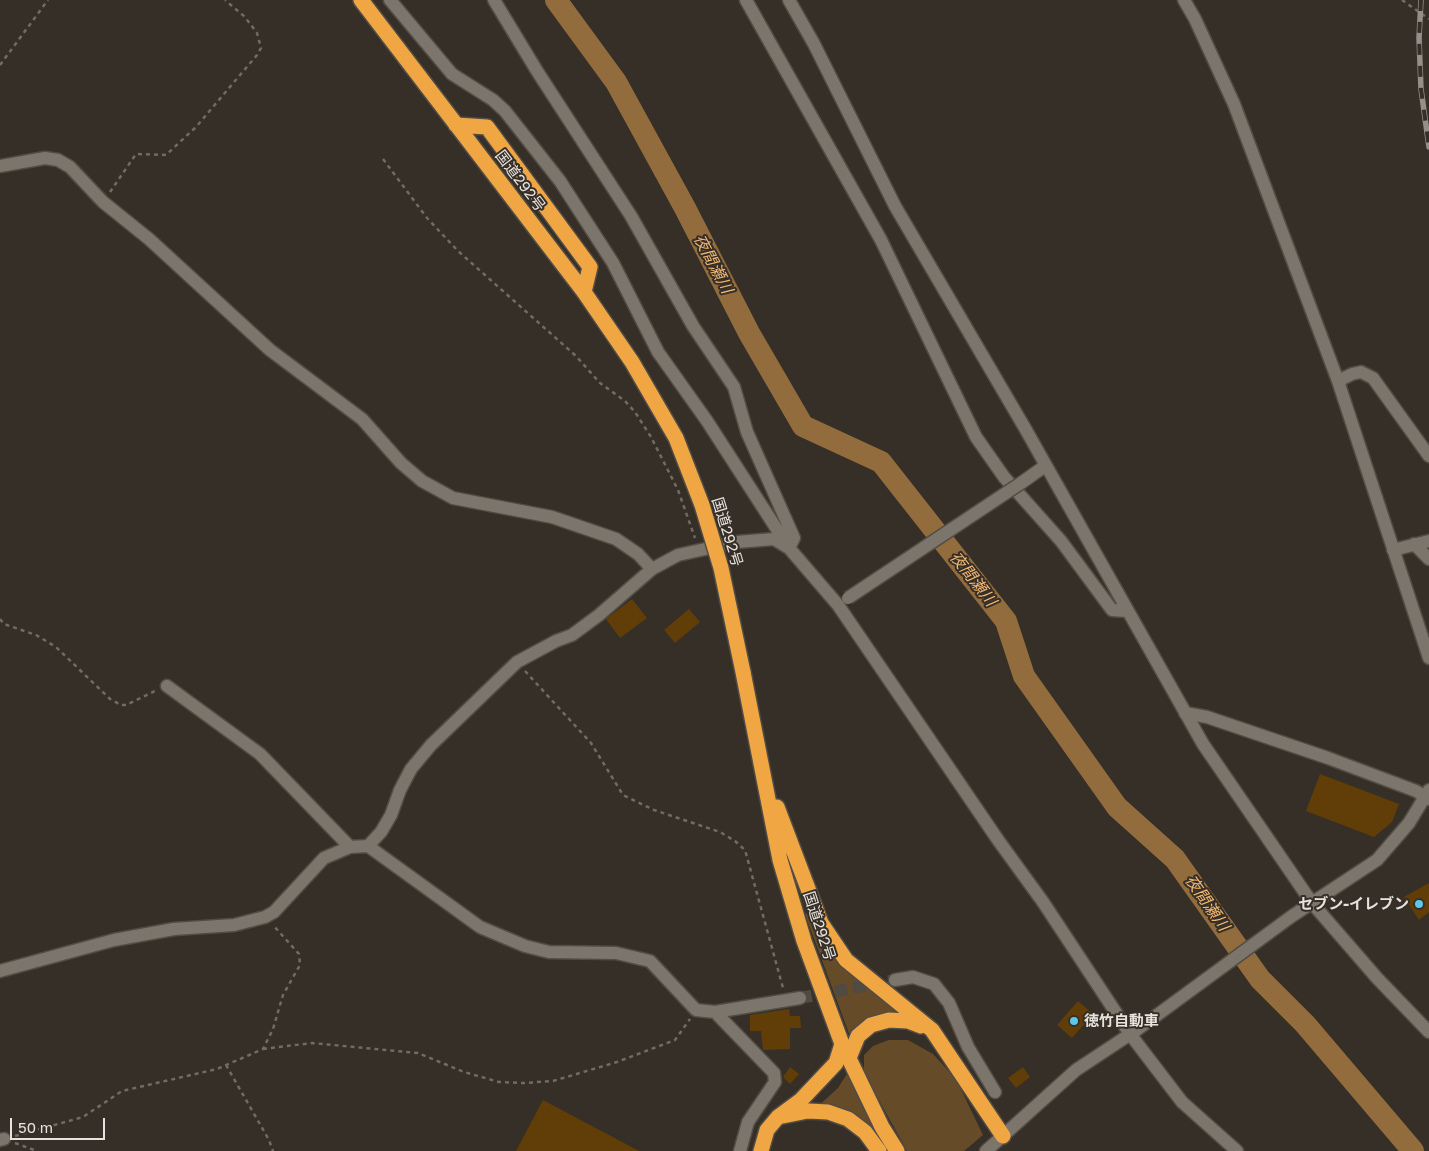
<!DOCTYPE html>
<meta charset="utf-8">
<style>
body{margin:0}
#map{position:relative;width:1429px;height:1151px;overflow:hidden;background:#362f27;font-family:"Golos Text",sans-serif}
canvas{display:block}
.scale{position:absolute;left:10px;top:1118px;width:95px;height:22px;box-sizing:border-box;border:2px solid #e6e2dd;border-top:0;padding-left:6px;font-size:15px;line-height:18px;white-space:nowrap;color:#e6e2dd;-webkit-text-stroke:4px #362f27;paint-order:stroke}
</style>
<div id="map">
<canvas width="1429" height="1151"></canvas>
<div class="scale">50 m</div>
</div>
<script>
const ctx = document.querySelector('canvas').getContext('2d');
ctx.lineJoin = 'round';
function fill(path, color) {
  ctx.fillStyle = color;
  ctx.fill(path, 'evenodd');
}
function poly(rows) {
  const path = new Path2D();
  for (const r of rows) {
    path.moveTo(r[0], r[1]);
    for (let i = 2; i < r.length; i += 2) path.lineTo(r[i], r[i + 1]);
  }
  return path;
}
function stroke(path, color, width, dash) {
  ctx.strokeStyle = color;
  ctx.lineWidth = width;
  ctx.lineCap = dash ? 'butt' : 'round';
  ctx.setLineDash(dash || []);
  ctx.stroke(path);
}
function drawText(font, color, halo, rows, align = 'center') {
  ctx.font = font + ' "Golos Text","Noto Sans JP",sans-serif';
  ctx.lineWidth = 4;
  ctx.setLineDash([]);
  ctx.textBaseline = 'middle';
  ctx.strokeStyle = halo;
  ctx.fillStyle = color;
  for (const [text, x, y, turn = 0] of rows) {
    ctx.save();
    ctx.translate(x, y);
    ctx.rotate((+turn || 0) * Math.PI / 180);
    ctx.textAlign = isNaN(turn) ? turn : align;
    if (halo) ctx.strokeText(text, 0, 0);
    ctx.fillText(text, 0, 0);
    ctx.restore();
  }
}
const green = poly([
 [812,912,833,955,855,978,906,1014,851,1039,805,914],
 [889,1040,908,1040,933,1054,956,1079,983,1135,964,1151,907,1151,864,1073,864,1055,873,1046],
 [847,1074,876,1134,815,1109,838,1088]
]);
const river = poly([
 [556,0,616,82,685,208,749,333,803,426,881,462,1006,621,1024,676,1117,807,1175,859,1260,979,1305,1024,1413,1151]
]);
const building = poly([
 [632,599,647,618,620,638,606,619],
 [689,609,700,622,675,643,664,630],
 [1320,774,1399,804,1392,822,1374,837,1306,811],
 [1429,883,1429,912,1419,920,1404,897],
 [1078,1001,1093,1014,1072,1038,1057,1025],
 [789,1009,790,1016,800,1016,801,1028,790,1028,790,1049,763,1050,761,1031,750,1031,750,1015],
 [790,1067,799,1074,790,1084,783,1077],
 [1023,1067,1030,1077,1016,1088,1008,1078],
 [543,1100,639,1151,516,1151]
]);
const minorTunnel = poly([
 [800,998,895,980]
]);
const path = poly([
 [1402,0,1429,19],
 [0,65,48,0],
 [383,159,427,218,458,251,576,356,600,383,625,401,635,412,651,437,678,490,695,538],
 [110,192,136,154,166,155,196,127,257,55,261,48,257,33,245,17,225,0],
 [0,619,4,624,36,635,56,647,110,699,121,705,126,705,157,690],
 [525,671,591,743,623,795,654,810,720,832,735,841,745,850,783,988],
 [263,1049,312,1043,418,1053,464,1072,499,1082,524,1083,553,1081,617,1062,675,1040,690,1019],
 [226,1065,269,1140,273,1151],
 [15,1136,83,1117,122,1091,217,1069,263,1049,273,1029,283,995,300,965,299,954,273,925],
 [15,1143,37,1151]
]);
const minor = poly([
 [390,0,452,74,493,100,505,111,560,181,613,263,658,352,707,421,789,548,838,605,998,840,1043,902,1130,1034,1182,1102,1237,1151],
 [494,0,537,71,631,216,693,326,734,387,747,432,794,538,789,548],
 [746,0,881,240,976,437,1004,477,1061,541,1112,610,1127,611],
 [789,0,814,44,895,206,1026,430,1203,744,1312,903,1377,978,1429,1032],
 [1184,0,1195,19,1234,104,1338,381,1429,658],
 [0,166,45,158,58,160,70,167,103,202,149,239,270,350,362,419,401,463,422,481,453,498,552,517,616,539,638,554,652,569],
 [1338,381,1352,374,1361,372,1373,378,1429,456],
 [1021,483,1045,466],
 [1414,544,1429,559],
 [1393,550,1429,541],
 [167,686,260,754,350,847],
 [1185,713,1207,717,1328,758,1416,791,1429,799],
 [368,846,381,832,391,815,400,790,411,769,431,745,517,662,556,641,572,635,599,615,652,569,678,555,737,542,774,539,787,547],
 [0,971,114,940,174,929,234,925,265,917,274,912,324,858,350,847,368,846,480,927,525,946,549,952,616,953,650,961,696,1010,715,1012,774,1073,775,1082,748,1122,740,1151],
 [895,980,913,977,934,984,949,1003,968,1047,995,1092],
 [715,1012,800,998],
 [0,1140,4,1139],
 [986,1151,1076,1070,1138,1029,1292,916,1377,860,1409,823,1429,790]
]);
const highway = poly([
 [361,0,584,292,632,362,676,438,702,505],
 [456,125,487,127,590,267,584,292],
 [743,672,780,860,804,941,842,1044,882,1127,897,1151],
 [777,807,821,923,846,960,932,1030,1003,1136],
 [849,1058,858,1036,871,1025,889,1020,908,1021,921,1026],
 [783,1116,808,1111,828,1112,848,1119,865,1132,879,1151],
 [761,1151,767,1130,778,1117,801,1100,836,1063,842,1044]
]);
const rail = poly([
 [1421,0,1419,38,1421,89,1429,147]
]);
const minorBridge = poly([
 [848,598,1021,483]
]);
const highwayBridge = poly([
 [702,505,721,568,743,672]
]);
const markers = [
 [1419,904,5,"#5cc7e8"],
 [1074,1021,5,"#5cc7e8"]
];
const streetNames = [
 ["国道292号",520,181,53],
 ["国道292号",727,532,73],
 ["国道292号",819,926,72]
];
const poiNames = [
 ["セブン-イレブン",1409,904],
 ["徳竹自動車",1084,1021,"left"]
];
const waterNames = [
 ["夜間瀬川",713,264,62],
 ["夜間瀬川",973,579,52],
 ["夜間瀬川",1207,903,55]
];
fill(green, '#664b29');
stroke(river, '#926c3d', 22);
fill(building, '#613d08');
stroke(minorTunnel, '#504a42', 12, [12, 6]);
stroke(minor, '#514c45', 15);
stroke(highway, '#514c45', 18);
stroke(path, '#716b65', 2.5, [4, 4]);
stroke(minor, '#7c756c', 12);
stroke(highway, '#efa643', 15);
stroke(rail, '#958f89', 5.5);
stroke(rail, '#362f27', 4, [11]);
stroke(minorBridge, '#514c45', 15, []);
stroke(highwayBridge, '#514c45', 18, []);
stroke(minorBridge, '#7c756c', 12);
stroke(highwayBridge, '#efa643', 15);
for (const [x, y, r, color] of markers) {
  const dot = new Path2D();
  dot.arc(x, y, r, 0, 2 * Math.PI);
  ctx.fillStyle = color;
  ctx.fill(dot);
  stroke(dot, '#362f27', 2);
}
drawText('15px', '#e6e2dd', '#362f27', streetNames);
drawText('bold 15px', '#e6e2dd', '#362f27', poiNames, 'right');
drawText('italic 16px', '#f2b872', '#362f27', waterNames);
</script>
